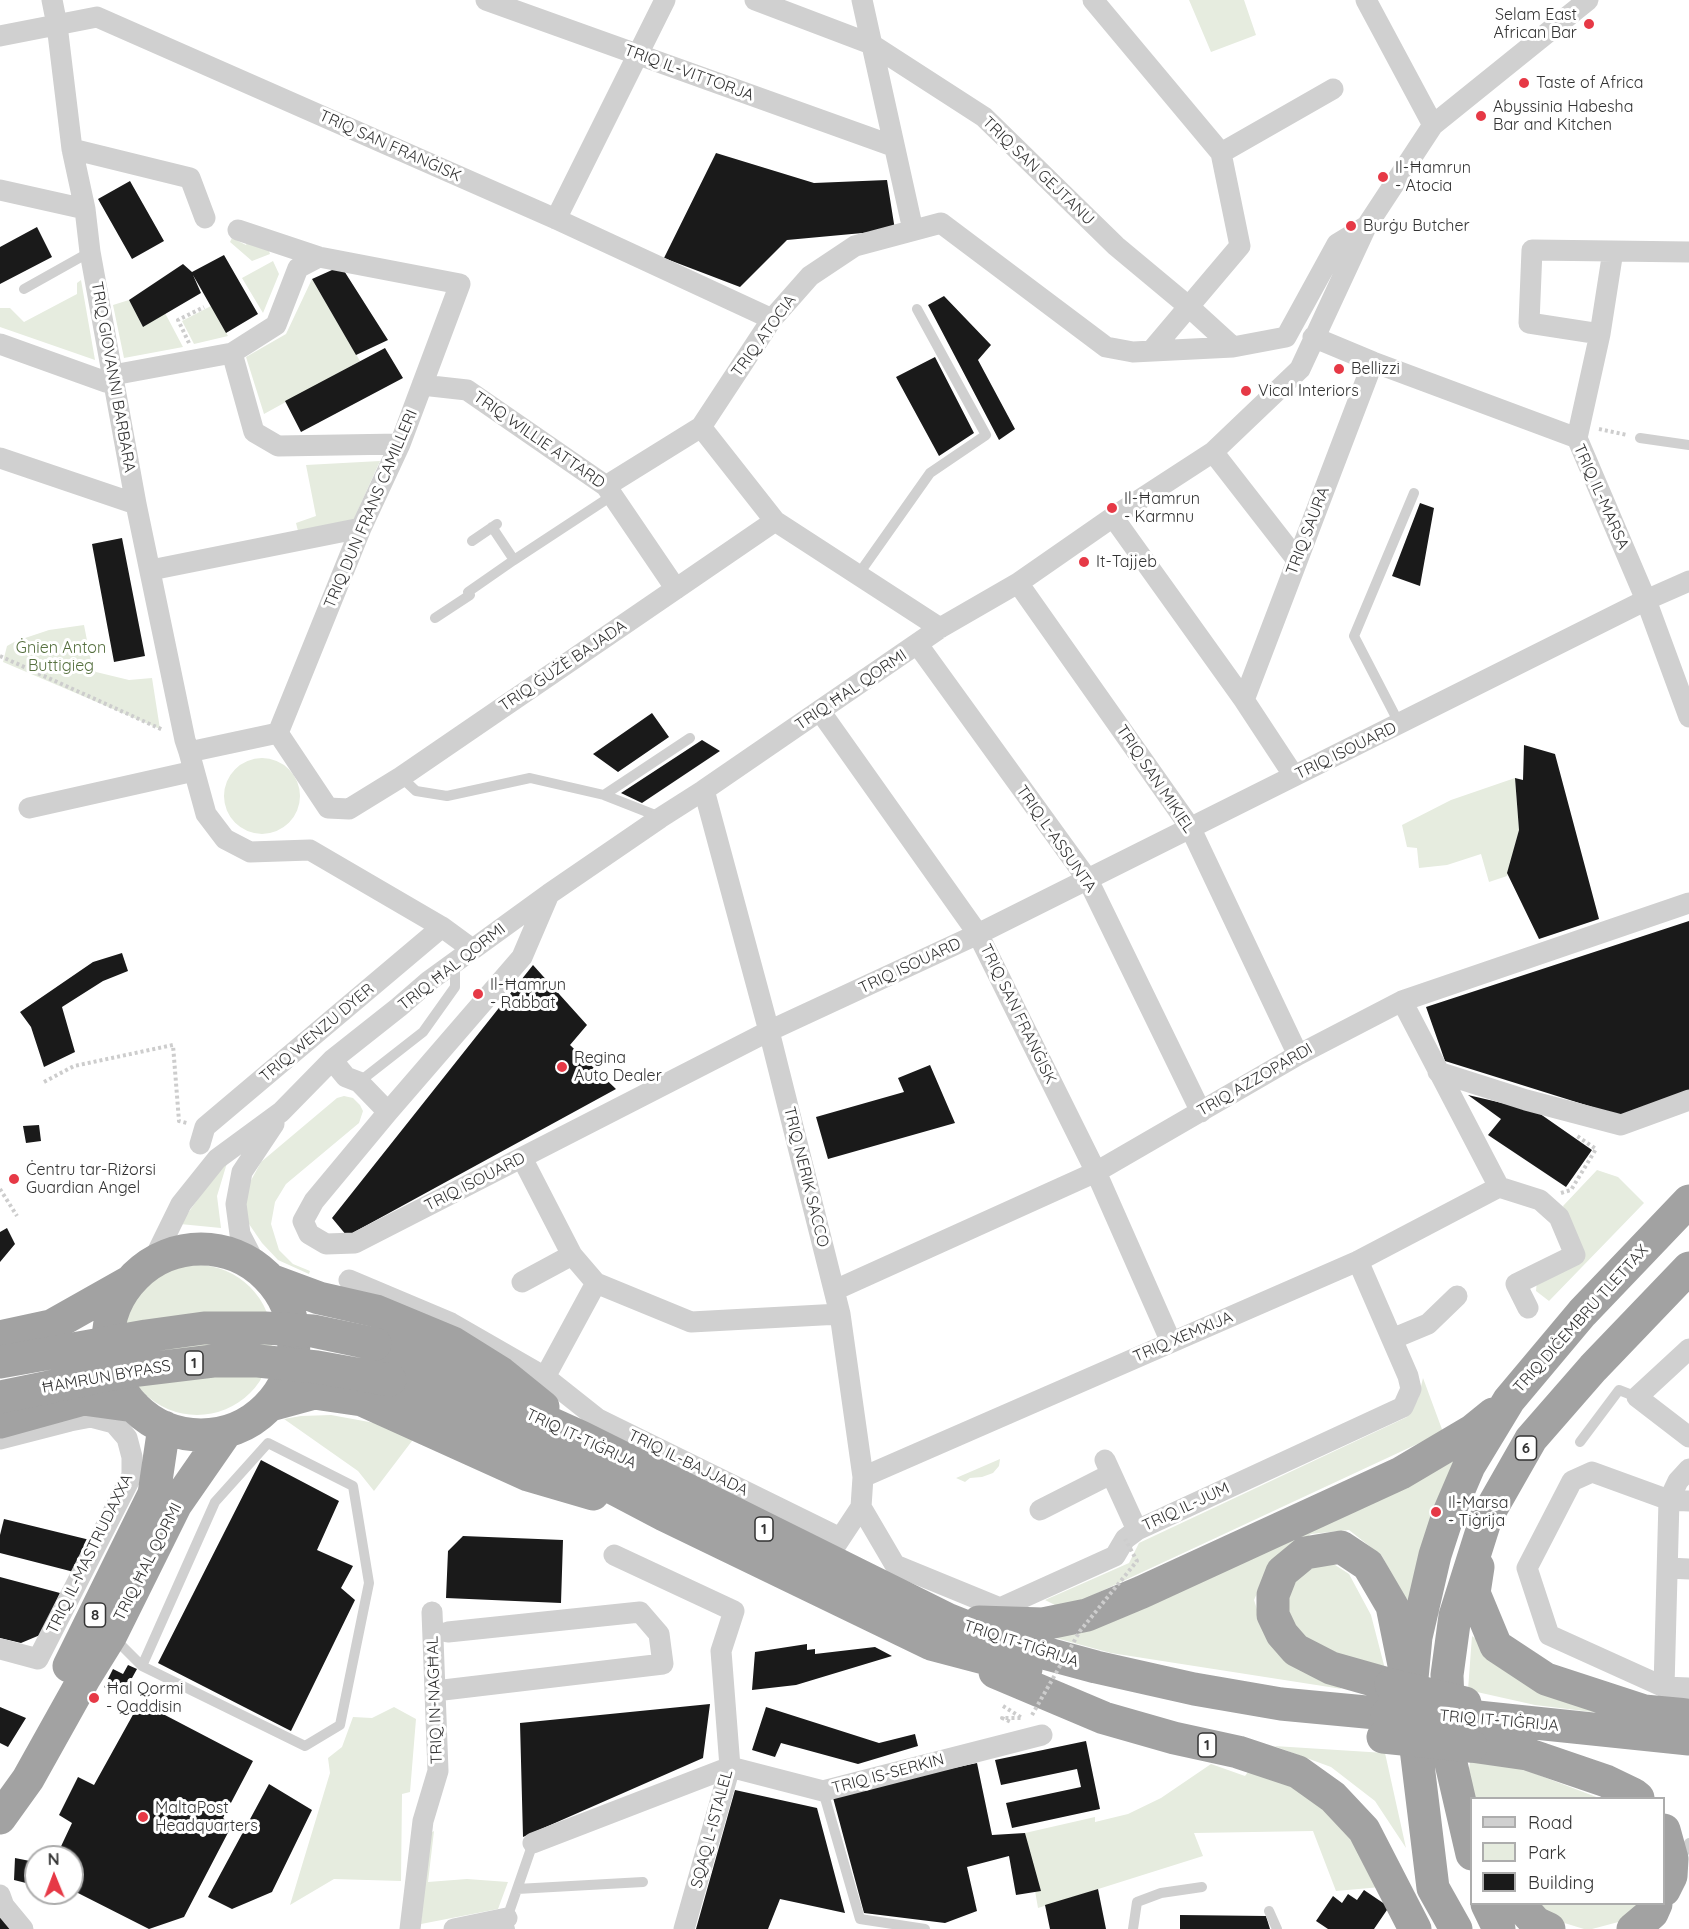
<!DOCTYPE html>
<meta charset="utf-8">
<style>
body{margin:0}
#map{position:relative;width:1689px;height:1929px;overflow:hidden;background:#fff;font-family:Quicksand,sans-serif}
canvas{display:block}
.legend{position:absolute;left:1470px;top:1797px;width:195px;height:108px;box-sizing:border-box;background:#fff;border:2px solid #adadad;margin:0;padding:8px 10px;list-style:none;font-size:18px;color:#333}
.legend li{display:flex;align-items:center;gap:12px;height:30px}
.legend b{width:30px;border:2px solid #adadad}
.north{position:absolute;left:24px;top:1845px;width:60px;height:60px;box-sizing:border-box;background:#fff;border:2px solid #adadad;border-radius:50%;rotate:359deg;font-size:16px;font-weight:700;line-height:24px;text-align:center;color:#333}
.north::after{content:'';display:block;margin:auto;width:21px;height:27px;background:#e63946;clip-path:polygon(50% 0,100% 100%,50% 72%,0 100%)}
</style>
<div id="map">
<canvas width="1689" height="1929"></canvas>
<ul class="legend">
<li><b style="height:8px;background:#d0d0d0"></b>Road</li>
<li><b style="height:16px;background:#e6ecdf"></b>Park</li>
<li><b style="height:16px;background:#1a1a1a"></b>Building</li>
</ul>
<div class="north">N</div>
</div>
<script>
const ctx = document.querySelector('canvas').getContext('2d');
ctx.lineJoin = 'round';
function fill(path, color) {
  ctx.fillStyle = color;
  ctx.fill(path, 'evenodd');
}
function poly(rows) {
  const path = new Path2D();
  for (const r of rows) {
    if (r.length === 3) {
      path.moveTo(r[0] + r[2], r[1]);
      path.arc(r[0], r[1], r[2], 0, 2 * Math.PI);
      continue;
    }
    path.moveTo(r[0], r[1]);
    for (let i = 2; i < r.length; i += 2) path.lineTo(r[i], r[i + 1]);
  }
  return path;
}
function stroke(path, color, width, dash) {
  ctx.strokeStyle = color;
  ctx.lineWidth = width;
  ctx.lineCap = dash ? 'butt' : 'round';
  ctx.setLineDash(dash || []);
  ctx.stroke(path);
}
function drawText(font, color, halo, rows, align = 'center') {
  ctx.font = font + ' Quicksand,sans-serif';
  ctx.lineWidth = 6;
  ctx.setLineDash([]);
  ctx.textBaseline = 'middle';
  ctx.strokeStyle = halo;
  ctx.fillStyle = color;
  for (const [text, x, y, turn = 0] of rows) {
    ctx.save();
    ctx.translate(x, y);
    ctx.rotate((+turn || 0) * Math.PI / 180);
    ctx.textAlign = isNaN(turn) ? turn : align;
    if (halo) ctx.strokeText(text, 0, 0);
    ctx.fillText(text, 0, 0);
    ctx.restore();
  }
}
const green = poly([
 [1189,0,1244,0,1256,35,1211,52],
 [232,238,246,245,247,242,269,251,270,254,252,261,230,242],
 [273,261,279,274,263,313,242,278],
 [312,279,360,361,264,414,246,357,286,334],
 [81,280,95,360,0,327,0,308,10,308,24,322,77,294,77,283],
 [129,300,143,327,165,313,183,347,124,358,113,305],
 [211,306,228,336,194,344,182,321],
 [380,461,353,521,298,531,296,523,316,516,306,465],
 [84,625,92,666,96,672,129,680,152,678,160,729,3,662,7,646,16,641,49,630],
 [262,796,38],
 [1515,778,1519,830,1507,876,1489,882,1481,854,1447,865,1419,868,1417,848,1407,847,1402,825,1451,800],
 [344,1096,353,1098,360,1105,363,1111,359,1123,286,1184,275,1202,271,1224,279,1250,293,1264,310,1271,309,1274,278,1260,262,1243,249,1224,244,1205,248,1186,261,1162,337,1098],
 [227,1163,217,1196,221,1228,180,1224,211,1181],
 [1597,1170,1618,1177,1644,1203,1549,1301,1536,1291,1537,1280,1584,1253,1563,1206],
 [197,1340,75],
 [1423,1378,1443,1432,1063,1609,1045,1600,1129,1563,1139,1543,1407,1417,1418,1399],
 [331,1415,391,1426,415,1437,374,1491,358,1471,284,1419,301,1416],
 [1465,1450,1409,1608,1382,1556,1349,1530,1311,1534,1269,1567,1254,1600,1265,1634,1291,1662,1342,1689,1111,1653,1052,1637],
 [1000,1459,999,1466,993,1473,982,1477,970,1478,965,1482,956,1478],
 [1329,1561,1349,1574,1371,1615,1385,1669,1325,1653,1293,1631,1282,1584,1298,1564],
 [1472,1636,1536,1682,1633,1717,1535,1705,1468,1690],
 [394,1707,416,1719,410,1792,402,1794,401,1881,334,1879,290,1905,330,1773,328,1758,342,1747,353,1717,372,1718],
 [1274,1746,1385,1753,1406,1848,1375,1801,1331,1767],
 [1470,1762,1507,1763,1599,1798,1472,1798,1467,1785],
 [1211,1764,1245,1776,1253,1765,1288,1782,1323,1806,1354,1836,1381,1887,1336,1891,1313,1831,1194,1833,1203,1856,1038,1908,1025,1833,1095,1817,1095,1822,1128,1814,1161,1798],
 [434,1831,428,1882,467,1879,508,1882,498,1909,421,1924,427,1835],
 [1534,1904,1640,1904,1626,1920,1592,1929,1584,1929,1548,1918]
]);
const building = poly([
 [716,153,814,183,887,180,895,230,787,240,740,287,664,258],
 [130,181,164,241,132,259,98,199],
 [37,227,52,257,0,284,0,247],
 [224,255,258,314,226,333,193,275,201,293,143,327,129,300,183,264,192,272],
 [341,266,388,340,356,355,312,279],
 [944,296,991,345,978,360,1015,429,999,440,928,305],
 [385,348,403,378,301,432,285,401],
 [935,357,974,433,939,456,896,377],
 [1420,503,1434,508,1420,586,1392,576],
 [122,538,145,656,114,662,92,544],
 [652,713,669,737,618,772,593,754],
 [702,740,720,751,642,803,621,793],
 [1524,745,1555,754,1599,919,1539,939,1507,873,1519,830,1515,778,1523,780],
 [1689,921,1689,1090,1621,1116,1445,1061,1426,1007],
 [122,953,128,971,103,981,62,1007,75,1052,44,1067,31,1027,20,1012,93,962],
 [533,965,587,1025,570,1045,616,1089,347,1236,332,1218],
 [930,1065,955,1123,828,1159,816,1117,904,1092,898,1078],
 [1468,1095,1536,1111,1592,1150,1566,1187,1488,1135,1501,1119],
 [39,1125,41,1141,26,1143,23,1126],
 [7,1228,15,1244,0,1262,0,1232],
 [261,1460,339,1501,317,1550,353,1566,341,1588,355,1600,291,1731,158,1663],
 [4,1519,90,1540,74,1572,0,1553,0,1535],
 [463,1536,563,1540,561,1603,446,1598,448,1551],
 [0,1577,60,1593,40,1635,21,1643,0,1638],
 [807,1644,807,1650,815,1649,815,1654,875,1647,892,1656,796,1685,752,1690,755,1652],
 [128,1665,137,1669,122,1696,104,1687,113,1669,123,1674],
 [140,1702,253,1761,223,1818,232,1825,184,1917,149,1929,72,1890,72,1857,56,1857,72,1823,59,1815,78,1777,94,1785],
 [710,1704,703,1758,523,1837,520,1723],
 [0,1707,26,1718,8,1747,0,1743],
 [766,1707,879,1743,915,1734,918,1746,858,1764,781,1743,775,1757,752,1750],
 [1086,1741,1100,1809,1012,1828,1006,1803,1081,1787,1077,1769,1001,1785,995,1760],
 [977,1763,992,1835,1025,1833,1041,1891,1016,1895,1009,1856,967,1867,977,1911,945,1923,864,1913,832,1794],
 [269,1784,312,1810,272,1892,232,1909,208,1897],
 [735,1790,817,1808,845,1913,780,1899,768,1929,696,1929],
 [15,1858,30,1861,26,1883,14,1880],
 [1098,1889,1106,1929,1050,1929,1045,1905],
 [1364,1890,1389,1907,1374,1929,1328,1929,1316,1921,1333,1896,1342,1903,1348,1894,1357,1900],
 [0,1912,14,1929,0,1929],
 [1180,1915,1266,1916,1270,1929,1180,1929]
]);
const path = poly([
 [189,343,178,320,204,307],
 [1599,429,1627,435],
 [0,656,163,730],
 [44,1082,74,1066,173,1045,179,1121,187,1123],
 [0,1189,17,1216],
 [1561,1193,1571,1190,1596,1149,1577,1136],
 [1003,1706,1022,1718,1002,1718,1011,1722]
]);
const service = poly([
 [24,289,90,252],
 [1640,438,1689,445],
 [492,527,514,560],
 [472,541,497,524],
 [858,575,930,473,986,435,917,309],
 [435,618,470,595,468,592,514,560,613,495],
 [1400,725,1354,636,1414,493],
 [401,777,416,791,447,796,530,778,604,795,660,817],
 [604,795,690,738],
 [359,1082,423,1032,455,987,455,961],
 [1580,1442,1619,1390,1637,1397],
 [114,1638,142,1666,305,1746,340,1725,369,1583,353,1486,268,1443,215,1502,142,1666],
 [823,1791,860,1919,925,1929],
 [1680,1860,1689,1843],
 [517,1889,643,1882],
 [1269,1911,1277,1929],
 [510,1929,507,1918,533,1843],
 [1133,1929,1137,1902,1161,1893,1202,1887]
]);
const minor = poly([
 [52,0,57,25,72,149,85,209,90,252,136,504,185,740,189,752],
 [486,0,893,146],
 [755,0,871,44,984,117,1116,246,1188,306,1233,347],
 [862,0,913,230],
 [1093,0,1221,153,1240,246,1152,350],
 [1366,0,1433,125],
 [0,36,97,17,556,219,772,319],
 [72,149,190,178,205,218],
 [1221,153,1333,89],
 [0,190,85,209],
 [556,219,665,0],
 [238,230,319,257,460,284,400,444,361,528,278,733],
 [1600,334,1529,323,1532,250,1613,251],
 [1313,337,1373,362,1577,438,1646,600,1689,717],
 [0,344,106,382,113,375,232,353,276,325,298,268,319,257],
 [232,353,254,432,278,446,400,444],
 [422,385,467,390,606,486,676,589],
 [1577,438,1600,334,1613,251,1689,252],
 [1213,452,1297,560],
 [0,458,136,504],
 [606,486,701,427],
 [1113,517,1244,700,1294,776],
 [151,570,361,528],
 [1018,583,1190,827,1298,1055],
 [940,628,775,521,701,427,772,319,810,276,855,246,941,223,1106,347,1133,352,1233,347,1286,337,1337,244,1365,227],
 [918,645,1088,880,1201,1112],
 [1244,700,1373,362],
 [820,711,978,934,1096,1172,1171,1342],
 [278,733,328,808,349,809,401,777,775,521],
 [278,733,189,752,206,814,225,839,250,852,310,850,442,927,472,949],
 [704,790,769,1031,840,1314,863,1477,861,1507,826,1560],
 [29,808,194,771],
 [549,894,522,957,388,1112,314,1201,303,1221,309,1234,326,1244,355,1243,769,1031,978,934,1646,600,1689,581],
 [1402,1001,1499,1187,1540,1200,1559,1217,1575,1255,1516,1284,1528,1308],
 [332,1060,346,1077,359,1082,388,1112],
 [1438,1072,1526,1100,1621,1125,1689,1100],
 [200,1144,205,1127,442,927],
 [522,1158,572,1255,596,1283],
 [152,1263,181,1204,217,1159,281,1112,332,1060,399,1007,429,981,549,894,660,818,704,790,940,628,1018,583,1113,517,1213,452,1300,369,1366,227,1433,125,1588,0],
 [257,1267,240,1234,236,1204,242,1172,274,1124],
 [349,1280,451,1323,545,1377,598,1419,840,1538],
 [522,1282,572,1255],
 [835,1290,1096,1172,1298,1055,1402,1001,1689,903],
 [1392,1339,1428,1324,1457,1296],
 [1689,1349,1637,1397,1689,1437],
 [545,1377,596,1283,691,1322,840,1314],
 [0,1439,70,1421,91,1417,114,1423,127,1438,132,1457,132,1475,38,1659,0,1649],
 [1105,1460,1137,1530],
 [863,1477,1358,1261,1499,1187],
 [1689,1501,1669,1500,1592,1472,1572,1481,1527,1568,1549,1635,1664,1687,1689,1688],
 [861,1507,895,1565,1000,1608,1115,1556,1125,1539,1137,1530,1403,1407,1411,1389,1408,1376,1358,1261],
 [1040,1510,1111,1474],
 [614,1555,734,1611,721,1651,730,1767,684,1929],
 [1668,1568,1689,1569],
 [1664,1687,1669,1500,1678,1481,1689,1469],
 [435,1691,663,1664,659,1634,640,1612,448,1632],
 [533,1843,730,1767,823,1791,1042,1735],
 [0,1895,4,1906,23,1929],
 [410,1929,423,1821,438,1771,432,1612],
 [454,1929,507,1918]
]);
const trunk = poly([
 [201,1342,93],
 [273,1281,319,1298,376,1311,453,1343,501,1373,543,1407],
 [0,1337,51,1326,129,1282],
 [375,1344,581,1437,947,1619,1007,1643,1096,1667,1194,1689,1281,1704,1387,1714],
 [390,1380,493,1425,664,1515,931,1644,1026,1669],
 [270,1405,314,1393,362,1400,528,1475,593,1494],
 [0,1422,83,1399,134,1406],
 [1478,1567,1474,1593,1496,1646,1546,1679,1644,1711,1689,1715],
 [979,1622,1043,1624,1087,1615,1142,1592,1401,1473,1472,1431,1493,1414],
 [69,1666,154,1494,164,1427],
 [995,1672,1104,1718,1174,1738,1238,1752,1298,1772,1333,1797,1364,1830,1415,1929],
 [1391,1685,1331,1668,1296,1650,1282,1634,1273,1615,1273,1595,1282,1572,1305,1553,1341,1547,1368,1565,1392,1606,1404,1665],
 [1468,1716,1689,1739],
 [1471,1746,1527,1754,1606,1781,1633,1794,1638,1798],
 [0,1818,28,1779,85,1677,111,1635,176,1504,226,1432],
 [1664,1830,1672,1859,1671,1876,1664,1890],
 [1472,1854,1450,1759,1447,1675,1455,1616,1486,1518,1531,1439,1593,1368,1689,1268],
 [1487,1904,1499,1929],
 [1519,1904,1536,1923,1549,1929],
 [1456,1929,1433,1888,1410,1699,1416,1637,1435,1555,1448,1515,1469,1466,1509,1400,1582,1313,1689,1201],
 [1633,1929,1652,1913,1656,1904]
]);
const pathBridge = poly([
 [1032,1715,1080,1631,1137,1561,1125,1539]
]);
const trunkBridge = poly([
 [0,1362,146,1336,204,1328,265,1328,313,1331,375,1344],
 [0,1397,122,1372,213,1361,258,1361,317,1367,390,1380],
 [1391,1685,1465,1703],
 [1387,1714,1468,1716],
 [1383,1737,1471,1746]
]);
const markers = [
 [1589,24,6,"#e63946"],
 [1524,83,6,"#e63946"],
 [1481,116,6,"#e63946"],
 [1383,177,6,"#e63946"],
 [1351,226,6,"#e63946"],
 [1339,369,6,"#e63946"],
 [1246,391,6,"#e63946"],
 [1112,508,6,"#e63946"],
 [1084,562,6,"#e63946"],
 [478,994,6,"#e63946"],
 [562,1067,6,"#e63946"],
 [14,1179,6,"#e63946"],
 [1436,1512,6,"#e63946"],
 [94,1698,6,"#e63946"],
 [143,1817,6,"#e63946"]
];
const shields = [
 [194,1363,18],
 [1526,1448,21],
 [764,1529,18],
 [95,1615,21],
 [1207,1745,18]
];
const shieldNames = [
 ["1",194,1363],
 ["6",1526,1448],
 ["1",764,1529],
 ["8",95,1615],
 ["1",1207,1745]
];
const poiNames = [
 ["Selam East",1577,15,"right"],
 ["African Bar",1577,33,"right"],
 ["Taste of Africa",1536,83],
 ["Abyssinia Habesha",1493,107],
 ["Bar and Kitchen",1493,125],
 ["Il-Ħamrun",1395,168],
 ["- Atocia",1395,186],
 ["Burġu Butcher",1363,226],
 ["Bellizzi",1351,369],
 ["Vical Interiors",1258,391],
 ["Il-Ħamrun",1124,499],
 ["- Karmnu",1124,517],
 ["It-Tajjeb",1096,562],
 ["Il-Ħamrun",490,985],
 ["- Rabbat",490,1003],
 ["Regina",574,1058],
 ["Auto Dealer",574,1076],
 ["Ċentru tar-Riżorsi",26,1170],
 ["Guardian Angel",26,1188],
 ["Il-Marsa",1448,1503],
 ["- Tiġrija",1448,1521],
 ["Ħal Qormi",106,1689],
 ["- Qaddisin",106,1707],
 ["MaltaPost",155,1808],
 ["Headquarters",155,1826]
];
const streetNames = [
 ["TRIQ IL-VITTORJA",689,73,20],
 ["TRIQ SAN FRANĠISK",390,146,24],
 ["TRIQ SAN GEJTANU",1038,171,44],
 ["TRIQ ATOCIA",764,336,-54],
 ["TRIQ GIOVANNI BARBARA",113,377,80],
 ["TRIQ WILLIE ATTARD",539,440,35],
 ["TRIQ IL-MARSA",1601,497,66],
 ["TRIQ DUN FRANS CAMILLERI",371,509,-67],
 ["TRIQ SAURA",1308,531,-69],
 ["TRIQ ĠUŻÈ BAJADA",563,666,-34],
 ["TRIQ ĦAL QORMI",851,690,-34],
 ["TRIQ ISOUARD",1346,751,-26],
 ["TRIQ SAN MIKIEL",1155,779,56],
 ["TRIQ L-ASSUNTA",1056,839,55],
 ["TRIQ ISOUARD",910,966,-25],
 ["TRIQ ĦAL QORMI",452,967,-38],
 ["TRIQ SAN FRANĠISK",1018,1014,64],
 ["TRIQ WENZU DYER",317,1033,-40],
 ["TRIQ AZZOPARDI",1255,1080,-30],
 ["TRIQ NERIK SACCO",806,1177,76],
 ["TRIQ ISOUARD",475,1182,-27],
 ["TRIQ DIĊEMBRU TLETTAX",1581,1319,-48],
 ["TRIQ XEMXIJA",1183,1337,-23],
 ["ĦAMRUN BYPASS",106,1377,-10],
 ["TRIQ IT-TIĠRIJA",581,1439,25],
 ["TRIQ IL-BAJJADA",688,1463,26],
 ["TRIQ IL-JUM",1186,1507,-25],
 ["TRIQ IL-MASTRUDAXXA",90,1554,-64],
 ["TRIQ ĦAL QORMI",148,1562,-63],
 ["TRIQ IT-TIĠRIJA",1021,1644,18],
 ["TRIQ IN-NAGĦAL",435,1700,-92],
 ["TRIQ IT-TIĠRIJA",1499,1721,5],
 ["TRIQ IS-SERKIN",888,1774,-15],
 ["SQAQ L-ISTALEL",712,1829,-75]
];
const parkNames = [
 ["Ġnien Anton",61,648],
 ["Buttigieg",61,666]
];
fill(green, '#e6ecdf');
fill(building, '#1a1a1a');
stroke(path, '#cdcdcd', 4, [3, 3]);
stroke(service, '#d0d0d0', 10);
stroke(minor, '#d0d0d0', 21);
stroke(trunk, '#a2a2a2', 33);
stroke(pathBridge, '#cdcdcd', 4, [3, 3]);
stroke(trunkBridge, '#a2a2a2', 33);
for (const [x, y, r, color] of markers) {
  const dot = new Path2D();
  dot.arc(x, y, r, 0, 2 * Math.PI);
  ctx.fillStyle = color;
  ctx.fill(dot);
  stroke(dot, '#fff', 2);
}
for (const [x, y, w] of shields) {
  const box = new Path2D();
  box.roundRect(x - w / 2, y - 12, w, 24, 4.5);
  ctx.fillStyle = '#fff';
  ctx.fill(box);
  stroke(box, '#333', 1.5);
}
drawText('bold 15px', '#333', null, shieldNames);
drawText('16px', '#333', '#fff', poiNames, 'left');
drawText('16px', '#333', '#fff', streetNames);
drawText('16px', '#56703f', '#fff', parkNames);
</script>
